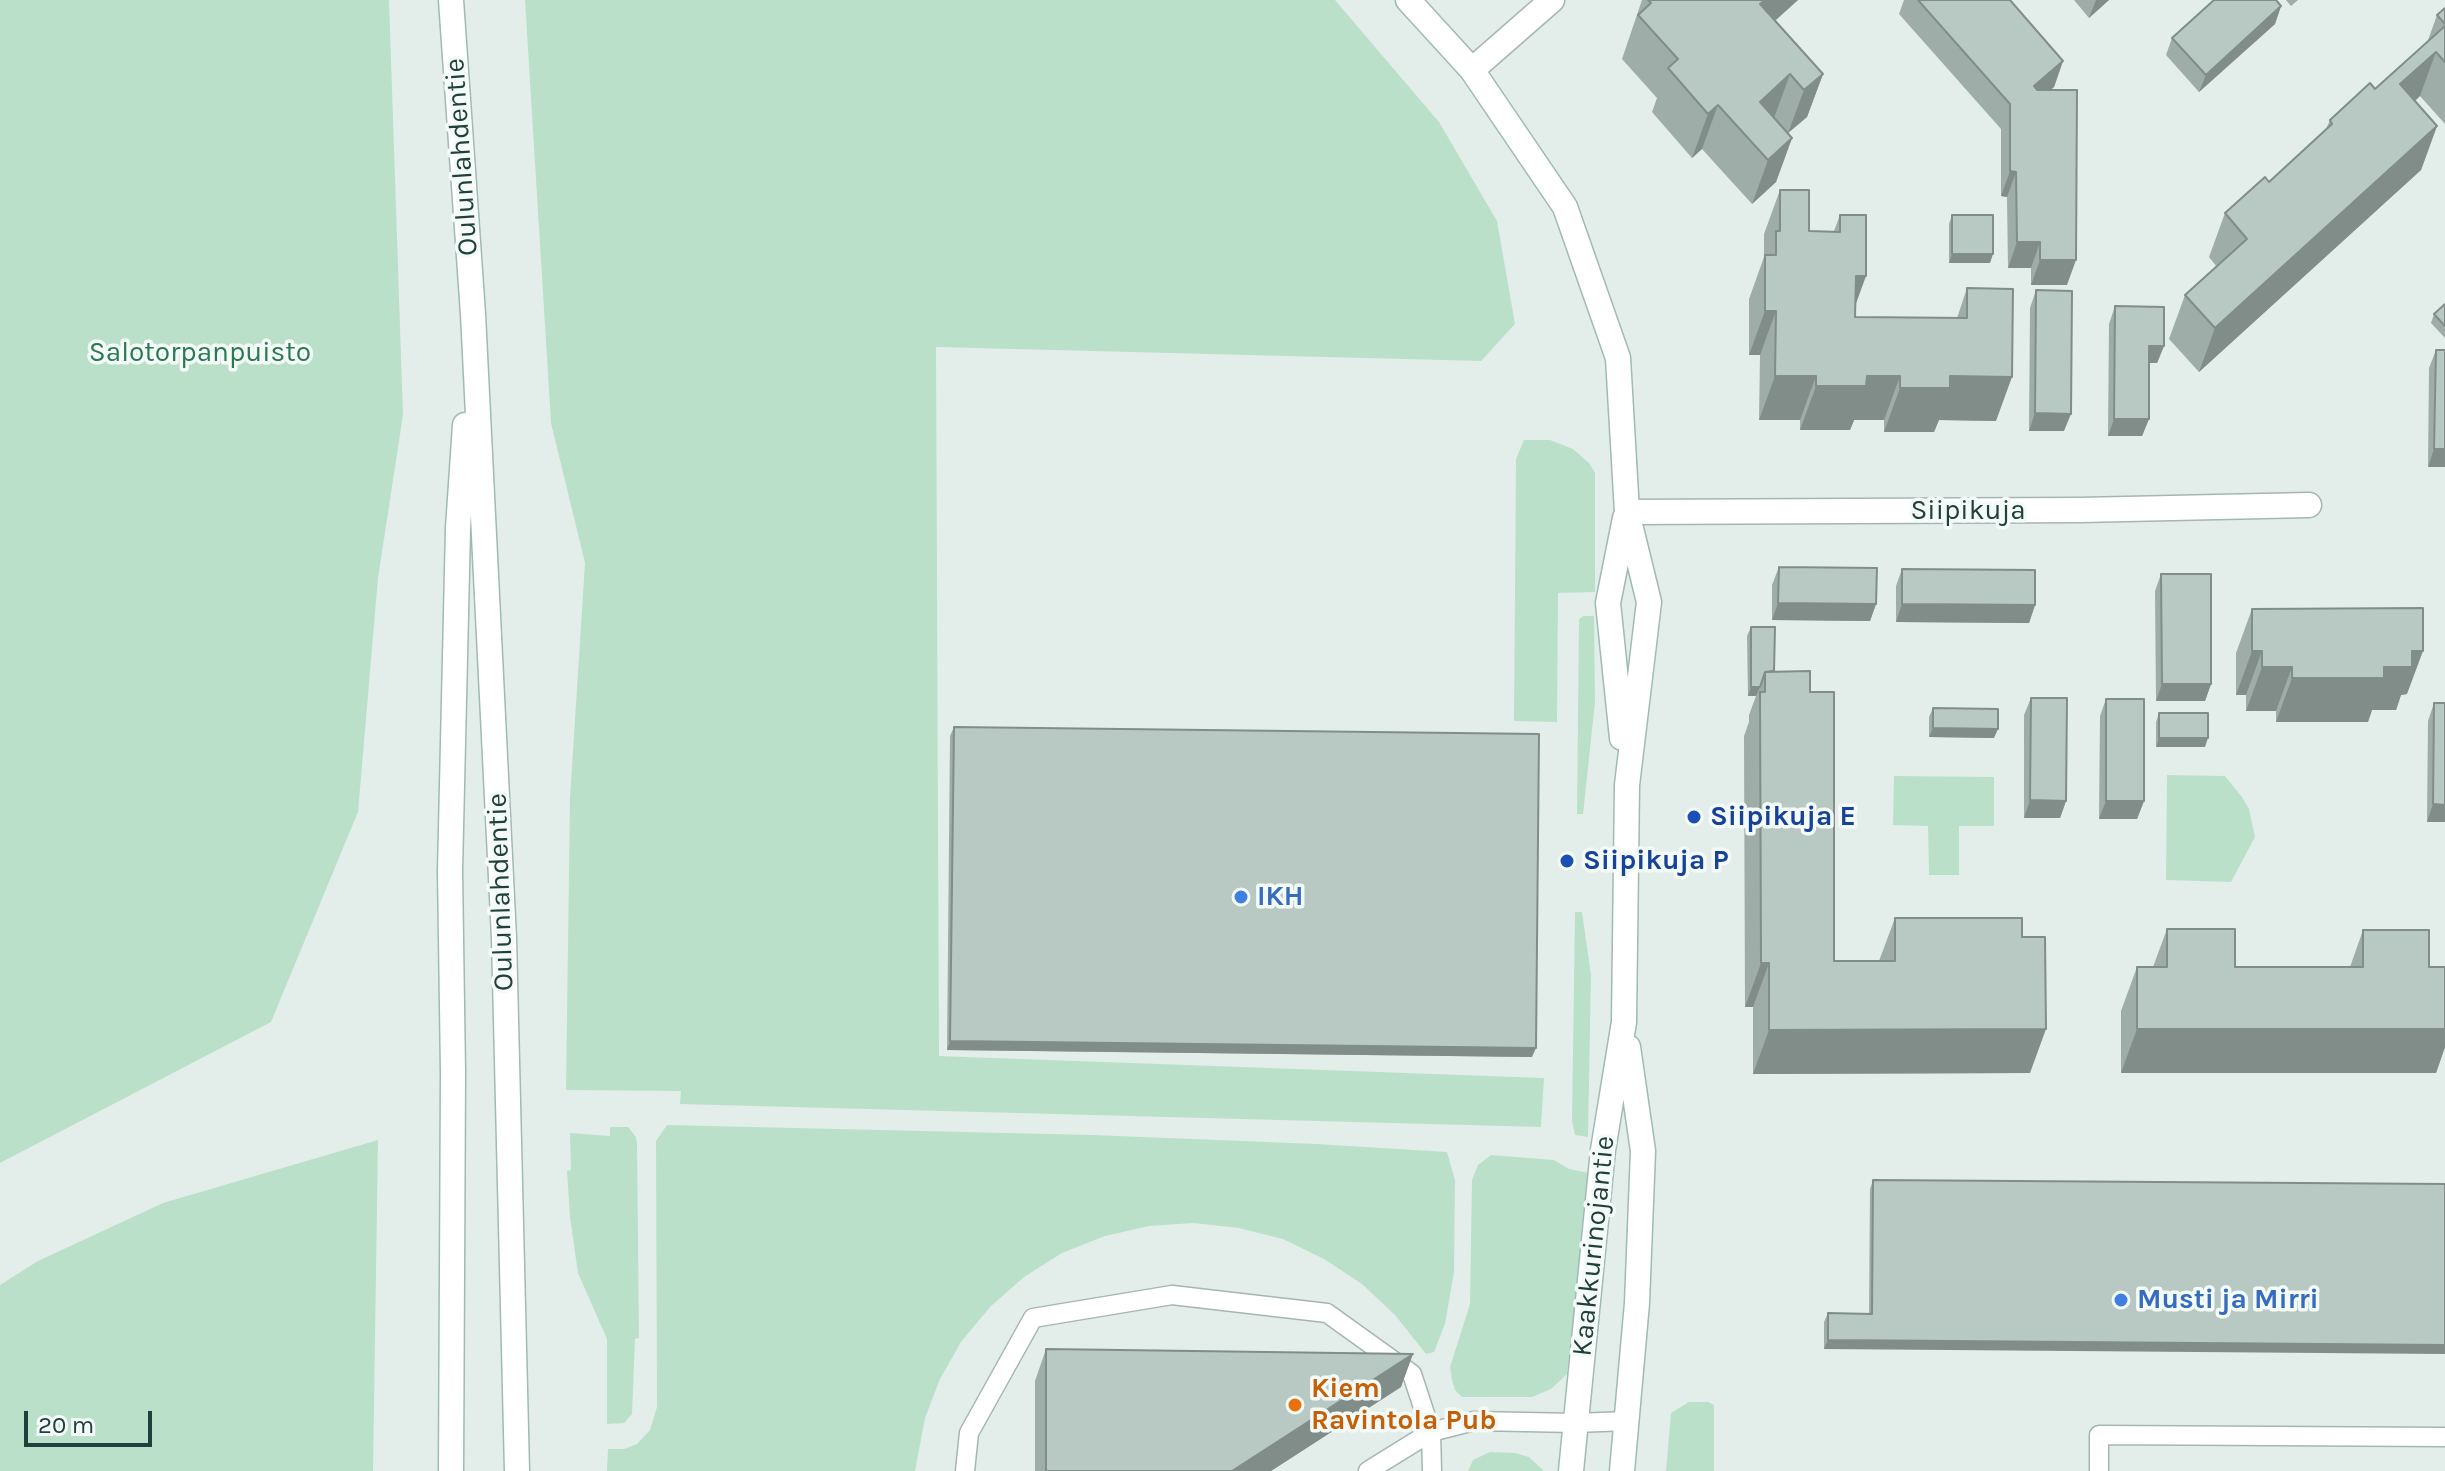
<!DOCTYPE html>
<style>
body{margin:0}
#map{position:relative;width:2445px;height:1471px;overflow:hidden;background:#e3eeea;font-family:Karla,sans-serif}
canvas{display:block}
.scale{position:absolute;left:24px;top:1411px;width:128px;height:36px;box-sizing:border-box;border:4px solid #21403b;border-top:0;padding-left:10px;font-size:24px;line-height:28px;white-space:nowrap;color:#21403b;-webkit-text-stroke:6px #f4faf7;paint-order:stroke}
</style>
<div id="map">
<canvas width="2445" height="1471"></canvas>
<div class="scale">20 m</div>
</div>
<script>
const ctx = document.querySelector('canvas').getContext('2d');
ctx.lineJoin = 'round';
function fill(path, color) {
  ctx.fillStyle = color;
  ctx.fill(path, 'evenodd');
}
function poly(rows) {
  const path = new Path2D();
  for (const r of rows) {
    path.moveTo(r[0], r[1]);
    for (let i = 2; i < r.length; i += 2) path.lineTo(r[i], r[i + 1]);
  }
  return path;
}
function stroke(path, color, width, dash) {
  ctx.strokeStyle = color;
  ctx.lineWidth = width;
  ctx.lineCap = dash ? 'butt' : 'round';
  ctx.setLineDash(dash || []);
  ctx.stroke(path);
}
function drawText(font, color, halo, rows, align = 'center') {
  ctx.font = font + ' Karla,sans-serif';
  ctx.lineWidth = 7;
  ctx.setLineDash([]);
  ctx.textBaseline = 'middle';
  ctx.strokeStyle = halo;
  ctx.fillStyle = color;
  for (const [text, x, y, turn = 0] of rows) {
    ctx.save();
    ctx.translate(x, y);
    ctx.rotate((+turn || 0) * Math.PI / 180);
    ctx.textAlign = isNaN(turn) ? turn : align;
    if (halo) ctx.strokeText(text, 0, 0);
    ctx.fillText(text, 0, 0);
    ctx.restore();
  }
}
const green = poly([
 [0,0,389,0,403,415,378,578,358,812,271,1022,0,1163],
 [525,0,1335,0,1439,122,1497,221,1515,324,1481,361,936,347,939,1056,1544,1078,1541,1127,680,1104,681,1091,566,1090,570,798,585,563,551,423],
 [1524,440,1550,440,1573,449,1589,463,1595,473,1595,592,1558,593,1557,722,1514,721,1516,459],
 [1583,616,1594,616,1595,702,1583,814,1577,814,1579,619],
 [2167,775,2225,776,2242,797,2249,809,2255,837,2231,882,2166,880],
 [1894,776,1994,777,1994,826,1959,826,1959,875,1929,875,1928,826,1893,825],
 [1575,912,1582,912,1591,975,1588,1137,1575,1135,1572,1121],
 [667,1125,1093,1135,1316,1144,1447,1152,1455,1180,1454,1272,1445,1324,1434,1352,1426,1354,1395,1315,1362,1284,1324,1259,1283,1239,1239,1228,1194,1223,1149,1226,1105,1236,1062,1253,1024,1277,990,1307,961,1342,940,1379,925,1418,915,1471,607,1471,608,1449,624,1449,637,1444,650,1430,657,1407,656,1141],
 [610,1127,628,1127,636,1137,637,1143,639,1338,635,1339,632,1414,624,1423,607,1424,607,1339,578,1273,570,1217,567,1171,571,1170,570,1133,610,1136],
 [378,1140,373,1471,0,1471,0,1285,38,1261,163,1203],
 [1491,1155,1554,1160,1569,1169,1589,1173,1584,1234,1567,1374,1551,1389,1532,1397,1462,1397,1455,1390,1452,1380,1450,1367,1470,1304,1472,1180,1478,1165],
 [1689,1402,1708,1402,1714,1405,1714,1471,1666,1471,1671,1413],
 [1490,1452,1515,1453,1529,1457,1544,1471,1468,1471,1473,1460]
]);
const lane = poly([
 [965,1471,969,1433,1033,1318,1172,1295,1327,1313,1412,1374,1431,1432,1432,1471],
 [1368,1471,1431,1432,1474,1421,1576,1423,1627,1421],
 [2099,1471,2099,1435,2445,1437]
]);
const street = poly([
 [1472,70,1552,0],
 [1627,512,2080,510,2309,505]
]);
const secondary = poly([
 [451,0,473,314,504,938,517,1471],
 [1408,0,1472,70,1565,207,1618,358,1627,512,1649,602,1627,785,1624,1022,1603,1150,1571,1471],
 [1622,738,1608,603,1625,518],
 [451,1471,453,1073,450,871,458,528,465,425],
 [1622,1471,1637,1303,1643,1151,1628,1047]
]);
const wall = poly([
 [1642,0,1798,0,1775,21,1823,74,1807,117,1788,133,1792,138,1776,182,1752,204,1702,149,1692,158,1652,112,1657,98,1622,59],
 [1904,0,2010,0,2063,61,2054,87,2050,90,2067,285,2031,285,2031,268,2008,268,2007,197,2001,196,2001,129,1899,14],
 [2074,0,2109,0,2089,18],
 [2286,0,2298,0,2291,6],
 [2281,6,2275,24,2199,92,2166,55,2172,38],
 [2445,8,2445,124,2420,96,2415,101,2437,126,2421,170,2199,372,2169,339,2185,295,2217,267,2209,257,2225,213,2269,182,2326,129,2330,120,2375,89,2427,43,2437,15],
 [1780,190,1809,231,1834,231,1840,215,1856,305,1855,317,1957,318,1967,288,1996,421,1939,420,1934,432,1884,432,1884,420,1854,420,1850,430,1800,430,1800,420,1759,420,1760,355,1749,355,1749,299,1764,257,1764,234],
 [1952,215,1990,263,1949,263,1949,224],
 [2036,290,2064,431,2029,431,2030,308],
 [2445,304,2445,338,2431,323,2434,314],
 [2115,306,2164,346,2157,363,2149,363,2149,419,2142,436,2108,436,2109,324],
 [2436,350,2445,467,2428,467,2429,368],
 [1779,567,1876,604,1870,621,1772,620,1772,585],
 [1902,569,2035,605,2029,623,1896,622,1896,586],
 [2161,574,2211,684,2205,701,2156,701,2155,591],
 [2252,609,2407,694,2401,695,2396,710,2372,710,2368,722,2276,722,2276,711,2246,711,2246,695,2236,695,2236,653],
 [1751,627,1774,671,1810,692,1834,961,1879,961,1895,918,2022,937,2030,1073,1753,1074,1753,1007,1745,1007,1744,736,1749,722,1749,715,1756,696,1748,696,1747,636],
 [2031,698,2066,801,2060,818,2024,818,2024,715],
 [2106,699,2144,801,2137,819,2099,819,2100,716],
 [2434,703,2445,703,2445,822,2427,822,2428,721],
 [1933,708,1994,738,1929,737,1929,717],
 [2159,713,2205,747,2156,747,2156,722],
 [954,727,1532,1057,947,1050,950,736],
 [2167,929,2235,967,2350,967,2363,930,2429,967,2445,967,2445,1047,2436,1073,2121,1073,2121,1011,2137,967,2153,967],
 [1873,1180,2445,1184,1824,1349,1824,1322,1828,1313,1869,1313,1870,1189],
 [1046,1349,1401,1387,1271,1471,1035,1471,1035,1381]
]);
const shadedWall = poly([
 [1765,0,1798,0,1744,48,1760,4],
 [2096,0,2109,0,2089,18],
 [2281,6,2275,24,2199,92,2206,75],
 [2436,52,2420,96,2384,128,2400,84],
 [2063,61,2054,87,2025,112,2034,86],
 [1790,74,1774,118,1760,102],
 [1823,74,1807,117,1788,133,1804,90],
 [1718,105,1702,149,1692,158,1708,114],
 [2437,126,2421,170,2199,372,2215,328],
 [1792,138,1776,182,1752,204,1768,160],
 [2010,171,2016,172,2007,197,2001,196],
 [2017,242,2040,242,2031,268,2008,268],
 [1952,254,1993,254,1990,263,1949,263],
 [2040,260,2076,260,2067,285,2031,285],
 [1856,276,1866,276,1850,320],
 [1765,311,1776,311,1760,355,1749,355],
 [2149,346,2164,346,2157,363,2142,363],
 [1775,376,1816,376,1800,420,1759,420],
 [1867,376,1900,376,1884,420,1854,420,1850,430,1800,430,1816,386],
 [1950,376,2012,377,1996,421,1939,420,1934,432,1884,432,1900,388],
 [2035,413,2071,414,2064,431,2029,431],
 [2114,419,2149,419,2142,436,2108,436],
 [2434,449,2445,449,2445,467,2428,467],
 [1778,603,1876,604,1870,621,1772,620],
 [1902,604,2035,605,2029,623,1896,622],
 [2252,651,2262,651,2246,695,2236,695],
 [2412,651,2423,651,2407,694,2401,695,2396,710,2372,710,2368,722,2276,722,2292,678,2384,667],
 [2262,667,2292,667,2276,711,2246,711],
 [2162,684,2211,684,2205,701,2156,701],
 [1751,687,1760,687,1756,696,1748,696],
 [1933,728,1998,729,1994,738,1929,737],
 [2159,738,2208,738,2205,747,2156,747],
 [2030,800,2066,801,2060,818,2024,818],
 [2106,801,2144,801,2137,819,2099,819],
 [2433,804,2445,805,2445,822,2427,822],
 [1761,963,1769,963,1753,1007,1745,1007],
 [2445,1022,2445,1047,2436,1073,2121,1073,2137,1029],
 [2046,1029,2030,1073,1753,1074,1769,1030],
 [950,1041,1536,1048,1532,1057,947,1050],
 [1828,1340,2445,1345,2445,1354,1824,1349],
 [1413,1354,1401,1387,1271,1471,1232,1471]
]);
const building = poly([
 [1648,0,1765,0,1760,4,1823,74,1804,90,1790,74,1760,102,1792,138,1768,160,1718,105,1708,114,1668,68,1678,59,1638,15,1651,3,1648,0],
 [1918,0,2010,0,2063,61,2034,86,2037,90,2077,90,2076,260,2040,260,2040,242,2017,242,2016,172,2010,171,2010,104,1918,0],
 [2214,0,2276,0,2281,6,2206,75,2172,38,2214,0],
 [2445,8,2445,24,2437,15,2445,8],
 [2445,26,2445,62,2436,52,2400,84,2437,126,2215,328,2185,295,2247,239,2225,213,2265,177,2269,182,2332,124,2330,120,2370,83,2375,89,2445,26],
 [1780,190,1809,190,1809,231,1840,232,1840,215,1866,215,1866,276,1856,276,1855,317,1967,318,1967,288,2013,289,2012,377,1950,376,1950,388,1900,388,1900,376,1867,376,1866,386,1816,386,1816,376,1775,376,1776,311,1765,311,1765,255,1776,255,1776,231,1780,231,1780,190],
 [1952,215,1993,215,1993,254,1952,254,1952,215],
 [2036,290,2072,291,2071,414,2035,413,2036,290],
 [2445,304,2445,326,2434,314,2445,304],
 [2115,306,2164,307,2164,346,2149,346,2149,419,2114,419,2115,306],
 [2436,350,2445,350,2445,449,2434,449,2436,350],
 [1779,567,1877,568,1876,604,1778,603,1779,567],
 [1902,569,2035,570,2035,605,1902,604,1902,569],
 [2161,574,2211,574,2211,684,2162,684,2161,574],
 [2423,608,2423,651,2412,651,2412,667,2384,667,2384,678,2292,678,2292,667,2262,667,2262,651,2252,651,2252,609,2423,608],
 [1751,627,1775,627,1774,671,1765,672,1760,687,1751,687,1751,627],
 [1810,671,1810,692,1834,692,1834,961,1895,961,1895,918,2022,918,2022,937,2045,937,2046,1029,1769,1030,1769,963,1761,963,1760,692,1765,692,1765,672,1810,671],
 [2031,698,2067,698,2066,801,2030,800,2031,698],
 [2106,699,2144,699,2144,801,2106,801,2106,699],
 [2434,703,2445,703,2445,805,2433,804,2434,703],
 [1933,708,1998,709,1998,729,1933,728,1933,708],
 [2159,713,2208,713,2208,738,2159,738,2159,713],
 [954,727,1539,734,1536,1048,950,1041,954,727],
 [2167,929,2235,929,2235,967,2363,967,2363,930,2429,930,2429,967,2445,967,2445,1029,2137,1029,2137,967,2167,967,2167,929],
 [1873,1180,2445,1184,2445,1345,1828,1340,1828,1313,1872,1314,1873,1180],
 [1046,1349,1413,1354,1232,1471,1046,1471,1046,1349]
]);
const markers = [
 [1694,817,8,"#1a4fb4"],
 [1567,861,8,"#1a4fb4"],
 [1241,897,8,"#3f7fe0"],
 [2121,1300,8,"#3f7fe0"],
 [1295,1405,8,"#e8710a"]
];
const streetNames = [
 ["Oulunlahdentie",462,157,-94],
 ["Siipikuja",1968,511],
 ["Oulunlahdentie",501,892,-92],
 ["Kaakkurinojantie",1594,1246,-84]
];
const parkNames = [
 ["Salotorpanpuisto",200,353]
];
const transitNames = [
 ["Siipikuja E",1710,817],
 ["Siipikuja P",1583,861]
];
const shopNames = [
 ["IKH",1257,897],
 ["Musti ja Mirri",2137,1300]
];
const foodNames = [
 ["Kiem",1311,1389],
 ["Ravintola Pub",1311,1421]
];
fill(green, '#bbe0c9');
stroke(lane, '#a5b6b2', 21);
stroke(street, '#a5b6b2', 27);
stroke(secondary, '#a0bab4', 27);
stroke(lane, '#fff', 18);
stroke(street, '#fff', 24);
stroke(secondary, '#fff', 24);
fill(wall, '#9eada8');
fill(shadedWall, '#818d88');
fill(building, '#b8c9c3');
stroke(building, '#818d88', 2);
for (const [x, y, r, color] of markers) {
  const dot = new Path2D();
  dot.arc(x, y, r, 0, 2 * Math.PI);
  ctx.fillStyle = color;
  ctx.fill(dot);
  stroke(dot, '#f4faf7', 3);
}
drawText('28px', '#21403b', '#f4faf7', streetNames);
drawText('28px', '#297951', '#f4faf7', parkNames);
drawText('bold 28px', '#164399', '#f4faf7', transitNames, 'left');
drawText('bold 28px', '#366cbe', '#f4faf7', shopNames, 'left');
drawText('bold 28px', '#c56008', '#f4faf7', foodNames, 'left');
</script>
